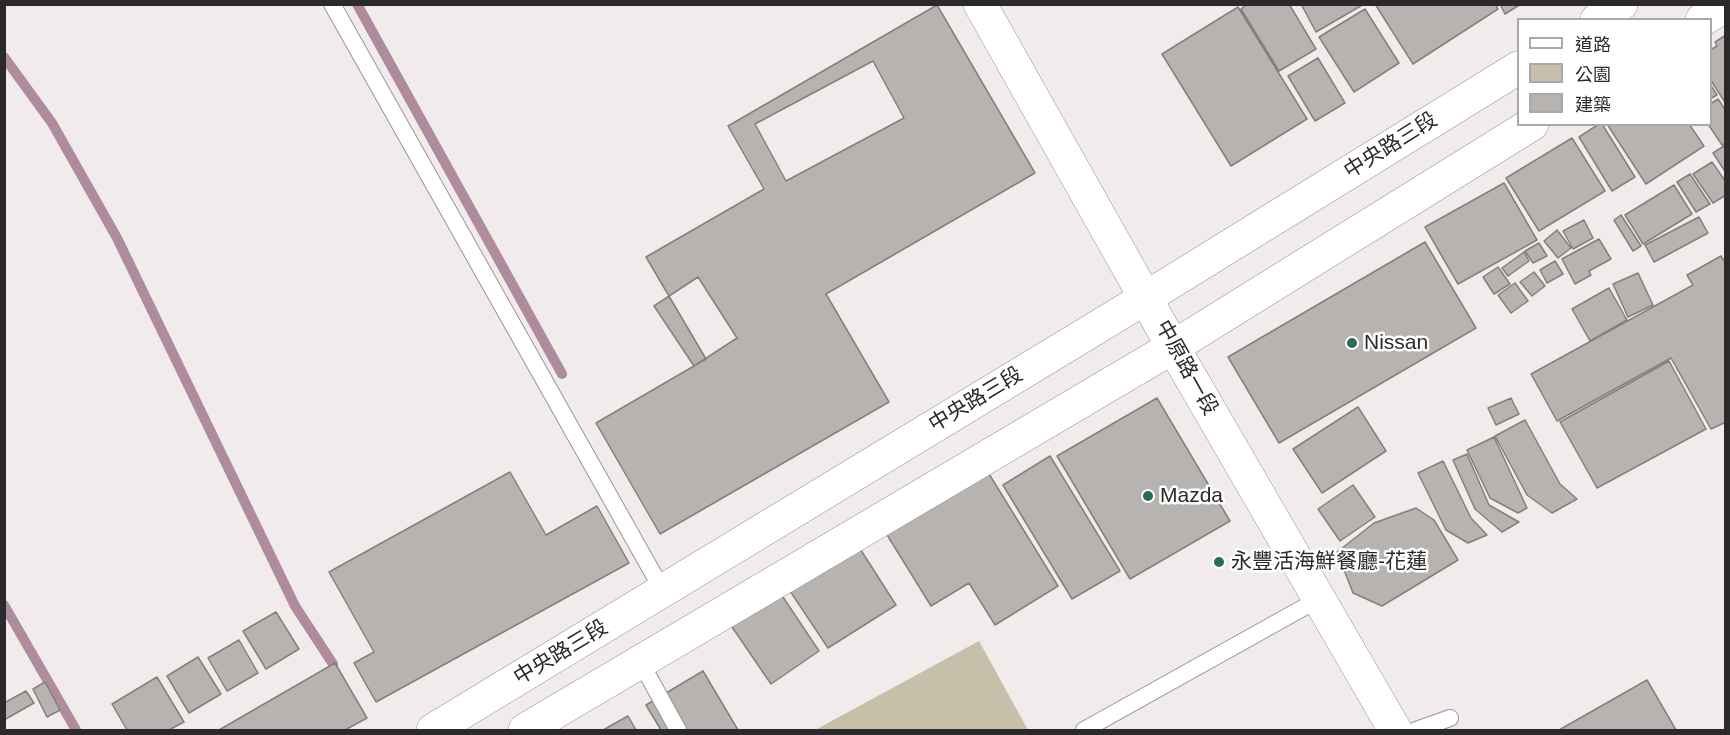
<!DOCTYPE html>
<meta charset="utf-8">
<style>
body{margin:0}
#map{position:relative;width:1730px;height:735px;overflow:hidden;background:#f1eceb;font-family:Arial,"Noto Sans TC",sans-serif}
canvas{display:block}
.frame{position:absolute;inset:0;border:6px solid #2b2929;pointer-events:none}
.legend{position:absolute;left:1517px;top:18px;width:195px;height:108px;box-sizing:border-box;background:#fff;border:2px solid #aaa9a9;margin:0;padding:8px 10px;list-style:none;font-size:18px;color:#2b2929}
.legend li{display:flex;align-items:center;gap:12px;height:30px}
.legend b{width:30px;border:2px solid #aaa9a9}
</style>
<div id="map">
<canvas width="1730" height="735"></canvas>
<div class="frame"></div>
<ul class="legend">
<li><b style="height:8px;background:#fff"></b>道路</li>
<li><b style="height:16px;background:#c6c0aa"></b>公園</li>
<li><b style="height:16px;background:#b6b3b0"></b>建築</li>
</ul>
</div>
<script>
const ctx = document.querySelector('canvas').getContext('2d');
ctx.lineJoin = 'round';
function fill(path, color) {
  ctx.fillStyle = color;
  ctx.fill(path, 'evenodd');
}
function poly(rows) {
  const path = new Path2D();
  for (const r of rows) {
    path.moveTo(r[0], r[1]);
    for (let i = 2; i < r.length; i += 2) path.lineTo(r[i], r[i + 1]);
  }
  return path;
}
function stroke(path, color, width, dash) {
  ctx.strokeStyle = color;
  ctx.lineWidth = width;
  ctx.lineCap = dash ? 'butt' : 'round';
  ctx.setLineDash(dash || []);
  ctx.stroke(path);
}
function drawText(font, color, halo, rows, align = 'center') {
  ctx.font = font + ' Arial,"Noto Sans TC",sans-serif';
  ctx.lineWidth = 5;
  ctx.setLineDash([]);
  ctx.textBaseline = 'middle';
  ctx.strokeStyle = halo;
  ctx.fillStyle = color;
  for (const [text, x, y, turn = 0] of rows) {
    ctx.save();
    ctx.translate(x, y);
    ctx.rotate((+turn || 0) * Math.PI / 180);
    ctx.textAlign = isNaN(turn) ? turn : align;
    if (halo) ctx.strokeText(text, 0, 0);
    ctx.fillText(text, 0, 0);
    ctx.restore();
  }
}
const green = poly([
 [979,641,1028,730,815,730]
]);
const stream = poly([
 [357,4,562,374],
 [4,57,52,123,117,238,295,606,333,664],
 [4,605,76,730]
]);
const building = poly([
 [1247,4,1289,4,1316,49,1279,71,1241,9,1247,4],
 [1301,4,1364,4,1316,32,1301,4],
 [1375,4,1495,4,1498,9,1413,64,1375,4],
 [1500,4,1521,4,1505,14,1500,4],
 [937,5,1035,173,826,294,889,402,660,534,596,423,706,359,646,257,764,189,728,126,937,5],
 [1238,7,1307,119,1231,166,1162,54,1238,7],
 [1365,9,1399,63,1354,92,1319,37,1365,9],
 [1726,35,1726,104,1710,79,1710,50,1717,46,1715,42,1726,35],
 [1318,58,1345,103,1315,121,1288,76,1318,58],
 [873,61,904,118,786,181,755,124,873,61],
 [1710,84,1717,95,1710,99,1710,84],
 [1718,99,1726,111,1726,143,1722,145,1708,124,1710,124,1710,104,1718,99],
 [1599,124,1602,124,1635,177,1612,191,1579,137,1599,124],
 [1607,124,1689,124,1704,146,1646,184,1607,124],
 [1572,138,1605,191,1539,231,1506,178,1572,138],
 [1724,146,1726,150,1726,173,1713,153,1724,146],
 [1712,162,1726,182,1726,195,1713,203,1693,174,1712,162],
 [1690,174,1710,204,1696,212,1677,182,1690,174],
 [1504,183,1537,240,1458,284,1425,227,1504,183],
 [1674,185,1692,214,1643,244,1625,215,1674,185],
 [1621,215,1641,246,1633,251,1614,220,1621,215],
 [1699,217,1708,233,1654,262,1645,245,1699,217],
 [1584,220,1593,238,1573,249,1563,231,1584,220],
 [1557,230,1571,248,1558,258,1544,241,1557,230],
 [1599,239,1611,259,1589,271,1591,275,1575,284,1562,259,1599,239],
 [1425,242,1476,328,1279,443,1228,357,1425,242],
 [1539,243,1547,256,1533,263,1525,251,1539,243],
 [1524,252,1529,261,1508,276,1502,268,1524,252],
 [1721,256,1726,264,1726,422,1711,429,1671,358,1557,421,1531,374,1693,285,1687,275,1721,256],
 [1555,261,1563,274,1547,283,1540,270,1555,261],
 [1498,267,1510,284,1494,294,1483,277,1498,267],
 [1534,272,1545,286,1532,296,1520,282,1534,272],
 [1638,273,1653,305,1628,317,1613,284,1638,273],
 [698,277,737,338,694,366,654,306,698,277],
 [1515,283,1528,301,1511,313,1498,295,1515,283],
 [1609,288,1627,320,1590,341,1572,309,1609,288],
 [1669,361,1706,429,1597,488,1560,422,1669,361],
 [1157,398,1230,521,1130,579,1057,456,1157,398],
 [1511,398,1519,414,1496,425,1488,408,1511,398],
 [1358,407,1386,451,1322,493,1293,449,1358,407],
 [1525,420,1560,484,1577,499,1552,513,1527,495,1495,436,1525,420],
 [1494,437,1527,508,1518,513,1490,498,1467,450,1494,437],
 [1467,454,1489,505,1519,522,1502,532,1475,509,1453,460,1467,454],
 [1050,456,1120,571,1072,599,1003,485,1050,456],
 [1443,461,1471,518,1487,535,1468,543,1446,530,1418,473,1443,461],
 [986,469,1058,586,995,625,969,583,931,606,884,530,986,469],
 [510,472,546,535,597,506,629,563,376,702,354,663,374,652,329,572,510,472],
 [1353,485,1375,517,1340,541,1318,509,1353,485],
 [1416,508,1434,520,1458,560,1382,606,1353,593,1337,552,1374,523,1416,508],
 [857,544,896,605,828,648,788,588,857,544],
 [781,594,819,651,771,684,732,627,781,594],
 [276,612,299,649,266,669,243,631,276,612],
 [239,640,258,673,227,691,208,658,239,640],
 [198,657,221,694,189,713,167,676,198,657],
 [335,663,367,718,345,730,219,730,335,663],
 [703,671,738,730,661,730,646,705,703,671],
 [157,677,184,722,169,730,127,730,112,704,157,677],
 [1647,680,1676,730,1559,730,1647,680],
 [45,682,60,710,47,717,33,689,45,682],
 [26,691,34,703,4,720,4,703,26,691],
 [628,716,636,730,603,730,628,716]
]);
const service = poly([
 [332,4,663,591],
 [640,661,678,730],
 [1084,730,1319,599],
 [1416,730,1450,718]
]);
const minor = poly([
 [980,4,1173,347,1395,730]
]);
const tertiary = poly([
 [1597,20,1621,4],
 [1702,20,1726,5],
 [433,730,1147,297,1518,68],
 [525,730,1173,347,1532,124]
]);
const markers = [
 [1352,343,6,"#2a6a59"],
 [1148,496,6,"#2a6a59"],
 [1219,562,6,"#2a6a59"]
];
const streetNames = [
 ["中央路三段",1391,146,-32],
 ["中原路一段",1186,368,61],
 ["中央路三段",976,400,-31],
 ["中央路三段",561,653,-31]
];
const poiNames = [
 ["Nissan",1364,343],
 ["Mazda",1160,496],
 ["永豐活海鮮餐廳-花蓮",1231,562]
];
fill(green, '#c6c0aa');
stroke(stream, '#ae8c9d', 10);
fill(building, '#b6b3b0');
stroke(building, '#83807d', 1.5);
stroke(service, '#9a9594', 18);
stroke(minor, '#9a9594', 34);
stroke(tertiary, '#9a9594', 34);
stroke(service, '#fff', 16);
stroke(minor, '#fff', 33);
stroke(tertiary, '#fff', 33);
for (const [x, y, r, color] of markers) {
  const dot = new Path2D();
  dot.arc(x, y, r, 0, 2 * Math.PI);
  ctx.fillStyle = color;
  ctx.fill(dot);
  stroke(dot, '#fff', 2);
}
drawText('21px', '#2b2929', '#fff', streetNames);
drawText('21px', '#2b2929', '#fff', poiNames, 'left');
</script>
